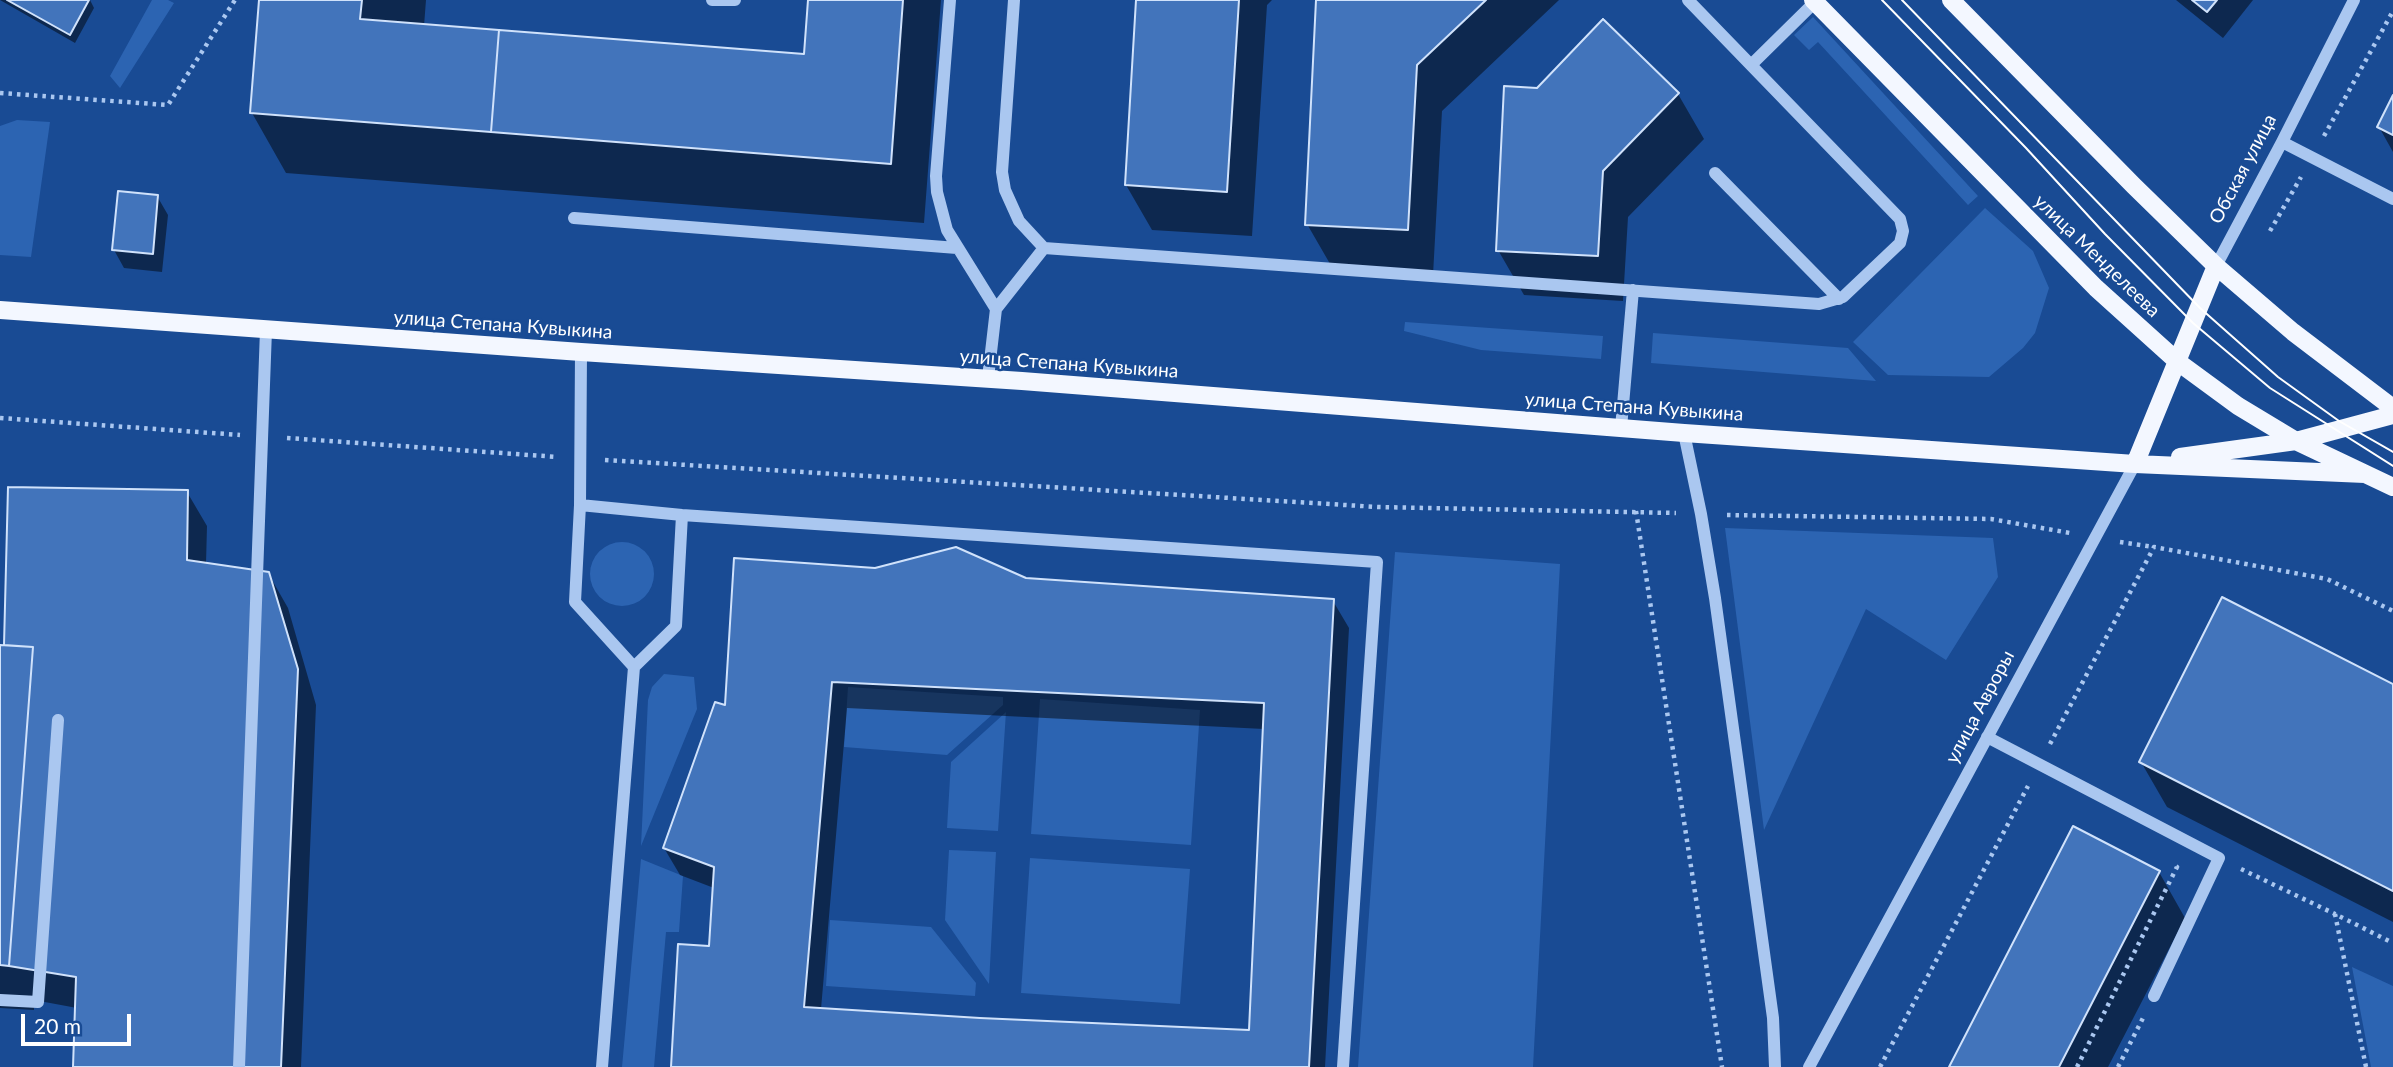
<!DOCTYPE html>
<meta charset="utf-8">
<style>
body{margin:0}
#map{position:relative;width:2393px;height:1067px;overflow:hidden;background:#194b94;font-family:Lato,sans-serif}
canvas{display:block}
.scale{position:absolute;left:21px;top:1014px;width:110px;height:32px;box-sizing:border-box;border:4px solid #fff;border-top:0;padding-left:9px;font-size:21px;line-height:24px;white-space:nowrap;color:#fff;-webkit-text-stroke:5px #194b94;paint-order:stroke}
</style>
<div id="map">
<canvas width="2393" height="1067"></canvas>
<div class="scale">20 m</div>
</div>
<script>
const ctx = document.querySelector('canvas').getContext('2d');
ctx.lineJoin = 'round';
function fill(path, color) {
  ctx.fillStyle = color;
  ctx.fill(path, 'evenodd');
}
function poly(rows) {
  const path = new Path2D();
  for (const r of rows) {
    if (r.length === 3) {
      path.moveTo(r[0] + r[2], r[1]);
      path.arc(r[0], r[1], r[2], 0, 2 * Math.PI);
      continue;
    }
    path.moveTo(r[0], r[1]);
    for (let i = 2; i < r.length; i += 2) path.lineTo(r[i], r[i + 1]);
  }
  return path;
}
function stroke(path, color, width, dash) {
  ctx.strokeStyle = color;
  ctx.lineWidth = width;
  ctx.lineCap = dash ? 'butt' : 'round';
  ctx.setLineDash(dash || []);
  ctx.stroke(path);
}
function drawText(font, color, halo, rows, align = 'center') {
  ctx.font = font + ' Lato,sans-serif';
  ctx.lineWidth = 5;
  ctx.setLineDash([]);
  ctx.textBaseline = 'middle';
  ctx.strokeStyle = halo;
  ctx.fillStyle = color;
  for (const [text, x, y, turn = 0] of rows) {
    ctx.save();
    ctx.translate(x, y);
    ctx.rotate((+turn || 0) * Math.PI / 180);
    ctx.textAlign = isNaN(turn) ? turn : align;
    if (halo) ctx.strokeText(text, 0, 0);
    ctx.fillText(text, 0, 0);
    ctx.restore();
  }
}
const green = poly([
 [152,0,168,0,174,3,120,88,110,76],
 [1813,17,1978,196,1968,205,1818,42,1809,50,1794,35],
 [17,120,50,122,31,257,0,255,0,126],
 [1985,208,2033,251,2049,288,2035,333,2023,348,1989,377,1888,375,1853,342],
 [1405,322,1603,336,1601,359,1481,350,1404,331],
 [1653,333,1848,348,1876,381,1651,363],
 [1725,528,1993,538,1998,577,1946,660,1866,609,1764,830],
 [622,574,32],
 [1395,552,1560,564,1533,1067,1358,1067],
 [664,674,694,677,697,709,641,846,648,700,652,687],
 [848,687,1003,697,1003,705,947,755,844,747],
 [1040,699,1200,710,1191,845,1031,834],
 [1006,712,998,831,947,828,951,762],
 [949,850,996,852,989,984,945,920],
 [1030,858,1190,869,1180,1004,1021,993],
 [641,859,683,876,679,932,666,932,654,1067,622,1067],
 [830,920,931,927,976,983,975,996,826,986],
 [2352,967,2393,986,2393,1067,2371,1067]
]);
const shadow = poly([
 [0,0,90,0,94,8,75,43],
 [261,0,426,0,424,26,806,56,810,0,941,0,924,223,286,173,252,113],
 [1138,0,1272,0,1267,5,1252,236,1152,230,1126,185],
 [1318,0,1559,0,1442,111,1433,275,1333,269,1307,224],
 [2176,0,2253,0,2223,38],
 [1678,94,1704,139,1628,217,1623,301,1524,295,1498,250],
 [2393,99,2393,152,2379,127],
 [157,196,168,215,162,272,124,268,114,250],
 [187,492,207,526,206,564,268,573,288,608,316,705,301,1067,75,1067,77,1008,34,1000,34,1010,0,1008,0,647,7,647,5,645],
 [1025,580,1333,601,1349,628,1325,1067,672,1067,711,948,714,888,680,875,664,848,727,708],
 [847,708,1264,729,1251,1032,821,1009],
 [2393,686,2393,922,2167,807,2141,762],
 [2159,872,2185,918,2108,1067,1950,1067]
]);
const building = poly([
 [7,0,89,0,70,35,7,0],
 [259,0,362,0,360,19,499,30,491,132,250,113,259,0],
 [808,0,903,0,891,164,491,132,499,30,804,54,808,0],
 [1136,0,1239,0,1227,192,1125,185,1136,0],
 [1316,0,1486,0,1417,65,1408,230,1305,225,1316,0],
 [2192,0,2217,0,2207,12,2192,0],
 [1603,19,1679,93,1603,171,1598,256,1496,251,1504,86,1537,88,1603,19],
 [2393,95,2393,135,2377,127,2393,95],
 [118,191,158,195,153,254,112,250,118,191],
 [8,487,188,490,187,560,269,572,298,669,281,1067,73,1067,76,977,9,966,33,647,4,645,8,487],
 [956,547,1026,578,1334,599,1309,1067,671,1067,678,944,709,946,714,867,663,848,715,702,725,705,734,558,875,568,956,547],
 [832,682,1264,703,1249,1030,980,1018,804,1007,832,682],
 [2222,597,2393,684,2393,891,2139,762,2222,597],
 [0,645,33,647,9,966,0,965,0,645],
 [2073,826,2160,871,2059,1067,1949,1067,2073,826]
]);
const path = poly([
 [0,93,168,105,235,0],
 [2324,136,2393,11],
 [2270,231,2301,177],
 [0,418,240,435],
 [287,438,558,457],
 [605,460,1378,507,1676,513],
 [1636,511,1722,1067],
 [1727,515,1991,519,2070,533],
 [2120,542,2154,547],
 [2050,744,2154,547,2327,579,2393,611],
 [2241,869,2335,914],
 [1880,1067,2028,786],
 [2077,1067,2177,867,2173,865],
 [2118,1067,2143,1018],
 [2366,1067,2335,914,2393,943]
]);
const minor = poly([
 [712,0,735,0],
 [950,0,936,176,937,192,947,230,996,309,988,378],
 [1014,0,1002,172,1005,190,1019,221,1044,248,1819,304,1843,297,1900,243,1903,231,1900,219,1688,0],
 [1751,65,1815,2],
 [2282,142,2393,199],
 [1715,173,1839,299],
 [574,218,957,248],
 [2216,266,2282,142,2354,0],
 [996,309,1044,248],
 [581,352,580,505,575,602,634,667,602,1067],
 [1621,428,1633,290],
 [1684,433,1701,514,1715,598,1773,1018,1775,1067],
 [580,505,682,515,1377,562,1343,1067],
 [634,667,676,626,682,515],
 [1987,737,2219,858,2154,996],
 [0,1000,38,1002,58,720],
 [239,1067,266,330],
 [1809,1067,2135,464]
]);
const major = poly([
 [1813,0,2096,288,2178,362,2238,406,2296,441,2393,487],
 [1951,0,2134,186,2216,266,2293,332,2393,408],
 [0,310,581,352,1022,381,1684,433,2135,464,2365,474],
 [2180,457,2296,441,2393,415],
 [2135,464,2216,266]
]);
const tram = poly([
 [1882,0,2026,148,2105,234,2193,323,2270,388,2393,466],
 [1902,0,2200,308,2278,377,2339,421,2393,452]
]);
const streetNames = [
 ["Обская улица",2243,169,-62],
 ["улица Менделеева",2097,256,44],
 ["улица Степана Кувыкина",503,325,4],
 ["улица Степана Кувыкина",1069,364,4],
 ["улица Степана Кувыкина",1634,407,4],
 ["улица Авроры",1980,707,-62]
];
fill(green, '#2c64b2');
fill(shadow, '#0007');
fill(building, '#4274bb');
stroke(building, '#d0e2fb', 2);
stroke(path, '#aac7f0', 4.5, [3.5, 5]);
stroke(minor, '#aac7f0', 12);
stroke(major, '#f3f7ff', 18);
stroke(tram, '#fff', 2);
drawText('19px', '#fff', '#194b94', streetNames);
</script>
